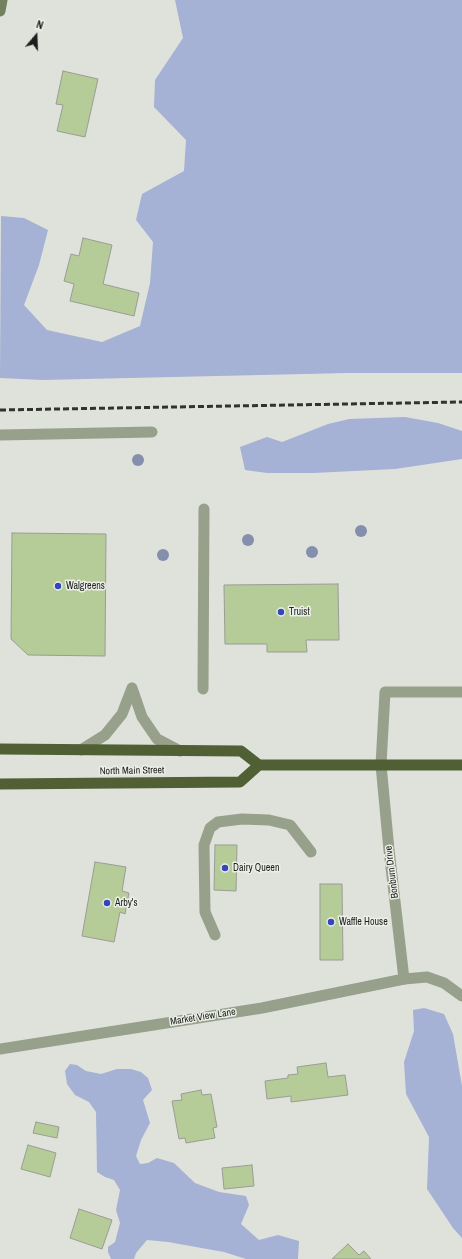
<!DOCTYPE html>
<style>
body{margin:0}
#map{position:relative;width:462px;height:1259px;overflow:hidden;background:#dfe2db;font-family:"Archivo Narrow",sans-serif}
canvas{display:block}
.north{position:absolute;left:16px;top:16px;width:40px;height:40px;-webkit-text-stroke:3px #ecefe8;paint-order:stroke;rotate:19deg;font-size:11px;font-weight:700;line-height:16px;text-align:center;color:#1d1e1b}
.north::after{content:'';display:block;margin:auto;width:14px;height:18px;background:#1d1e1b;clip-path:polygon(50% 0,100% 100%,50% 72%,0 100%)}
</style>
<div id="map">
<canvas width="462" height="1259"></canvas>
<div class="north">N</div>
</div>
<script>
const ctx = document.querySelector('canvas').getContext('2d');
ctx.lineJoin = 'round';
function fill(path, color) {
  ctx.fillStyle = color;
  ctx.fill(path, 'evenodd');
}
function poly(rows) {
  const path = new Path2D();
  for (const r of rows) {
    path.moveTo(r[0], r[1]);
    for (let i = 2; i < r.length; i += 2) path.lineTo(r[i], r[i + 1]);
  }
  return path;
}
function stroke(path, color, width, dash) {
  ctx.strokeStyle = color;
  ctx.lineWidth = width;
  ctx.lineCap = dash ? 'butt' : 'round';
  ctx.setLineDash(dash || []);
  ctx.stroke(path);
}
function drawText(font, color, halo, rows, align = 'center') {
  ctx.font = font + ' "Archivo Narrow",sans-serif';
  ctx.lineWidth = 3;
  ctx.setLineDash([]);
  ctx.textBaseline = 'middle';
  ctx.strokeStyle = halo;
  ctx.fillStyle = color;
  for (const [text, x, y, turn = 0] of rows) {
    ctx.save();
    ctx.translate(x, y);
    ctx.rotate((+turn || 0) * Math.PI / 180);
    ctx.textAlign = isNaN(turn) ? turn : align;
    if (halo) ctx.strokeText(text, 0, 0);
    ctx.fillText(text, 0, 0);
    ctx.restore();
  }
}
const green = poly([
 [175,0,462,0,462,373,348,373,42,380,0,378,1,216,24,218,48,230,39,265,24,305,47,330,102,342,140,326,150,283,153,242,136,220,142,194,184,171,186,140,154,107,155,80,183,38],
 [405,417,438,423,462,431,462,459,395,469,313,473,267,473,245,470,240,447,267,437,282,442,328,424,349,419],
 [424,1008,444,1014,453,1034,462,1086,462,1238,453,1228,427,1189,429,1137,406,1094,404,1062,414,1031,413,1010],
 [70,1064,77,1065,86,1071,101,1074,117,1069,131,1069,141,1072,148,1078,152,1090,143,1100,150,1123,141,1140,136,1156,140,1164,148,1163,157,1158,174,1163,195,1183,219,1192,246,1196,249,1205,241,1224,259,1240,278,1235,299,1241,298,1259,246,1259,224,1252,168,1242,147,1240,136,1253,134,1259,111,1259,108,1252,108,1247,115,1242,120,1223,116,1210,120,1190,114,1180,105,1177,97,1172,96,1112,89,1102,75,1095,67,1084,65,1071]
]);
const building = poly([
 [63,71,98,79,85,137,57,131,63,105,56,104,63,71],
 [83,238,112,245,103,284,139,293,134,316,70,301,74,284,64,281,71,254,79,256,83,238],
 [12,533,106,534,105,656,28,655,11,639,12,533],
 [338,584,339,640,306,640,307,652,267,652,267,644,225,644,224,585,338,584],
 [215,845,237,845,236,891,214,890,215,845],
 [95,862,126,867,122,891,129,893,125,914,120,912,114,942,82,936,95,862],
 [320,884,342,884,343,960,320,960,320,884],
 [326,1063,328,1077,345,1075,348,1095,291,1102,291,1096,267,1099,265,1081,288,1078,288,1075,298,1074,297,1067,326,1063],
 [201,1090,202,1095,211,1094,217,1127,213,1128,215,1138,186,1143,185,1138,179,1139,172,1101,182,1100,181,1094,201,1090],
 [36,1122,59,1127,57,1138,33,1133,36,1122],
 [28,1145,56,1153,50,1177,21,1169,28,1145],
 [252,1165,254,1186,224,1189,222,1168,252,1165],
 [79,1209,112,1220,102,1249,70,1238,79,1209],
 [348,1244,359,1255,364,1251,371,1259,332,1259,348,1244]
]);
const service = poly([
 [0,435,152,432],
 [132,688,142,717,157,739,180,751],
 [203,689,204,509],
 [81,750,105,735,122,714,132,688],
 [381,765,385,692,462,692],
 [215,935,205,912,204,845,210,828,218,822,242,819,269,820,290,825,311,852],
 [404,979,427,977,444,983,462,996]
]);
const minor = poly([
 [0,1049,262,1008,404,979,389,850,381,765]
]);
const secondary = poly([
 [0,11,2,0]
]);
const trunk = poly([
 [0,749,241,751,259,765,462,765],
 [0,784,240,782,259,765]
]);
const rail = poly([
 [0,410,462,402]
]);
const trees = [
 [138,460],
 [361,531],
 [248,540],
 [312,552],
 [163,555]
];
const markers = [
 [58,586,4,"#3347b9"],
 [281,612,4,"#3347b9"],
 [225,868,4,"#3347b9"],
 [107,903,4,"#3347b9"],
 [331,922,4,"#3347b9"]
];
const poiNames = [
 ["Walgreens",66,586],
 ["Truist",289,612],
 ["Dairy Queen",233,868],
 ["Arby's",115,903],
 ["Waffle House",339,922]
];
const streetNames = [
 ["North Main Street",132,771,-1],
 ["Bonburn Drive",392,872,-97],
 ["Market View Lane",203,1017,-9]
];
fill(green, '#a5b1d5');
fill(building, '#b6cc98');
stroke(building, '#999c96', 1);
stroke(service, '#97a08a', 11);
stroke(minor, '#97a08a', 11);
stroke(secondary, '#738160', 11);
stroke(trunk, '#506034', 11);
stroke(rail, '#31322e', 3, [6, 3]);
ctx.fillStyle = '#848ead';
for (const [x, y] of trees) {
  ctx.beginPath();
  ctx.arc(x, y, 6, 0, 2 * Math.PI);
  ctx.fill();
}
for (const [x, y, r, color] of markers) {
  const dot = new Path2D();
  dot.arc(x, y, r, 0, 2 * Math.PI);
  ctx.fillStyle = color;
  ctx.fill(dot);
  stroke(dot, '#ecefe8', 1.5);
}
drawText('10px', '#1d1e1b', '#ecefe8', poiNames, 'left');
drawText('10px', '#1d1e1b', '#ecefe8', streetNames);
</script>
